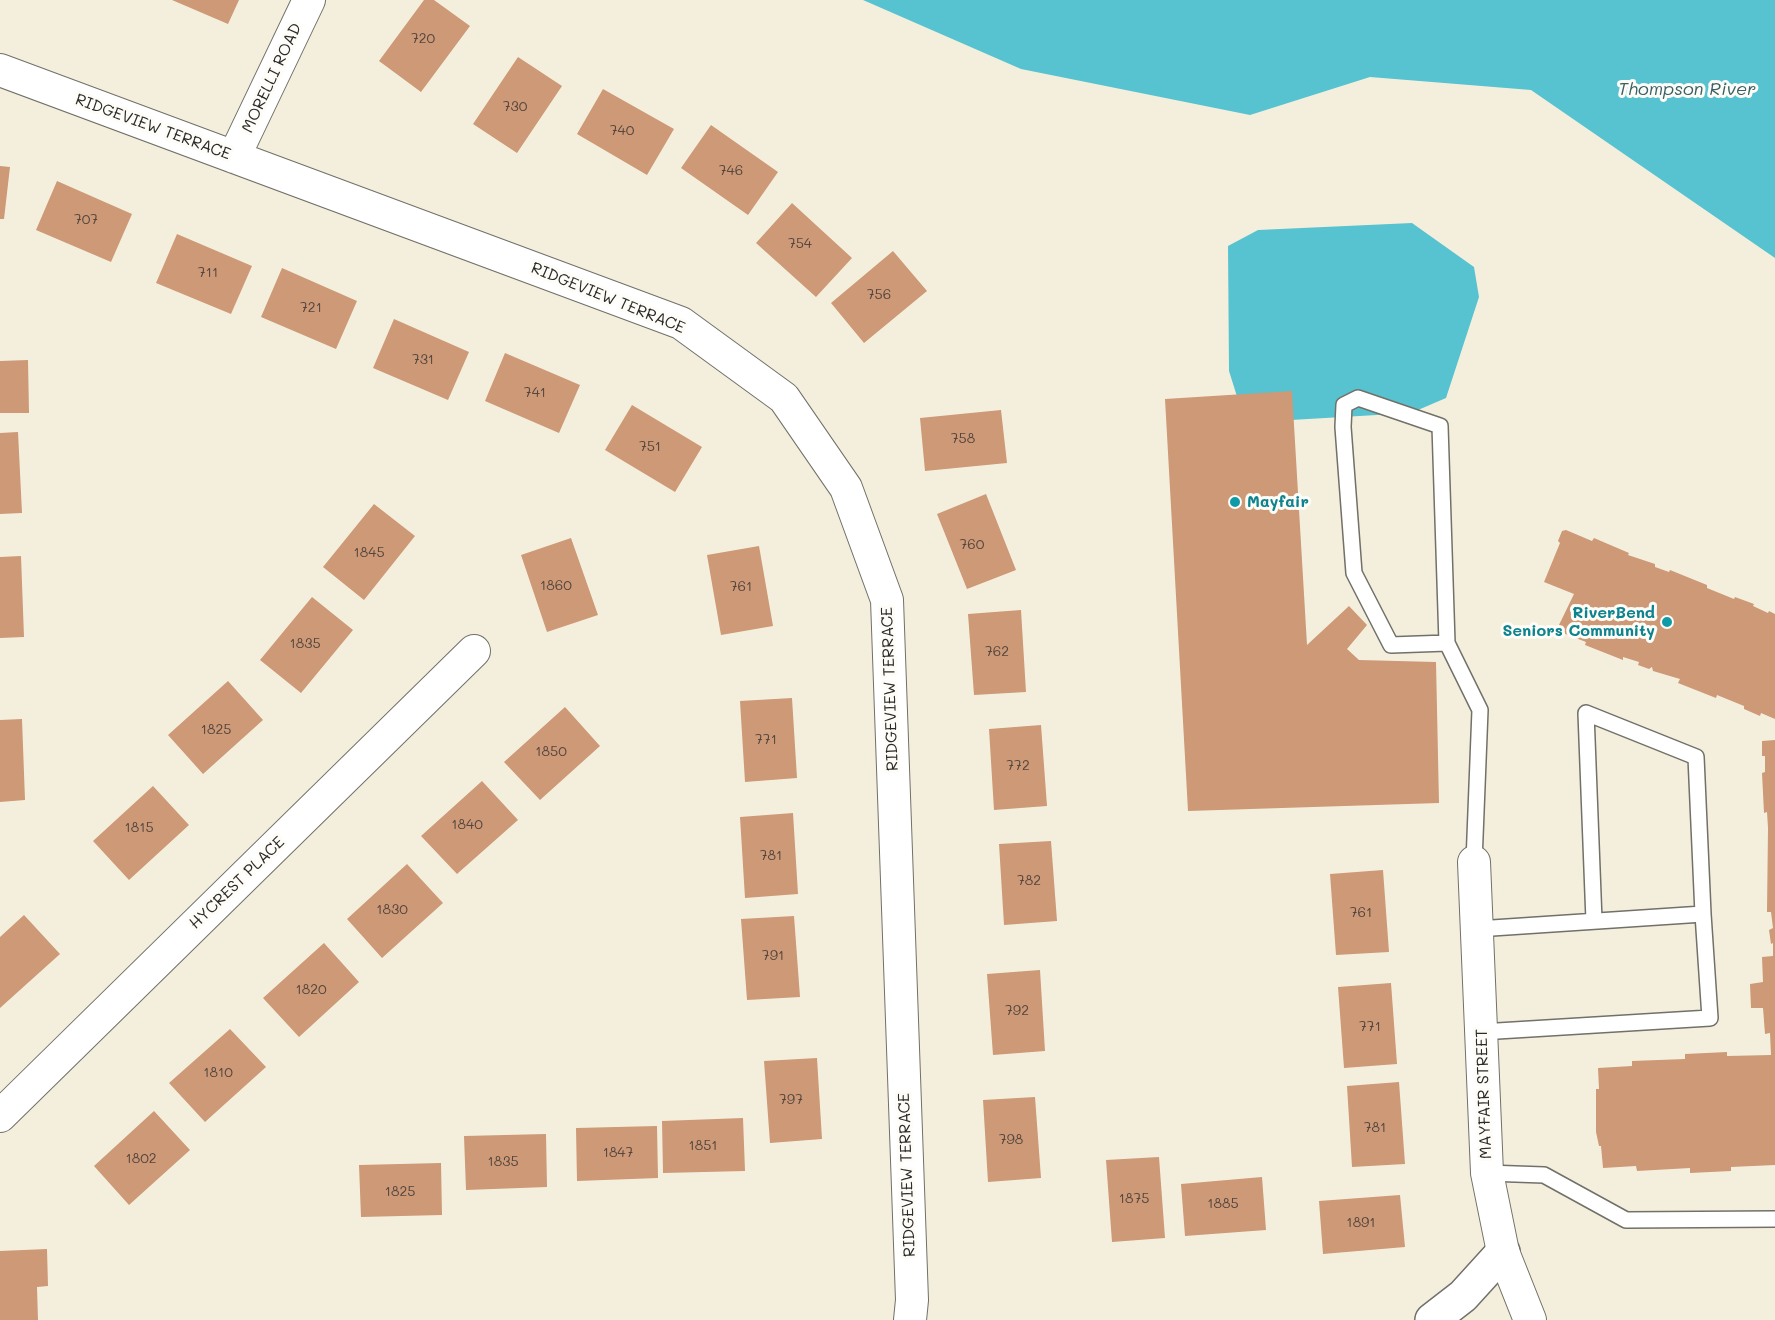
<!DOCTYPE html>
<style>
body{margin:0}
canvas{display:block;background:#f4efdc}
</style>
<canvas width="1775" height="1320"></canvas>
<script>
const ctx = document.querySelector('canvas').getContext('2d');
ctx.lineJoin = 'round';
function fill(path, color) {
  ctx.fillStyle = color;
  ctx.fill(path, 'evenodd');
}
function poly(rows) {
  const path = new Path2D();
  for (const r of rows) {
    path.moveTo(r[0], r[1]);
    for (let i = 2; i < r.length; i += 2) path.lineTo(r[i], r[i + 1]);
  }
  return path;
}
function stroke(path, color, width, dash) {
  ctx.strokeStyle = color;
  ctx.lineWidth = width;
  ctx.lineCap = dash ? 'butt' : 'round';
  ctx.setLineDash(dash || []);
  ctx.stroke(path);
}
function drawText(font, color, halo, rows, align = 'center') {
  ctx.font = font + ' Mali,sans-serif';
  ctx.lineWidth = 6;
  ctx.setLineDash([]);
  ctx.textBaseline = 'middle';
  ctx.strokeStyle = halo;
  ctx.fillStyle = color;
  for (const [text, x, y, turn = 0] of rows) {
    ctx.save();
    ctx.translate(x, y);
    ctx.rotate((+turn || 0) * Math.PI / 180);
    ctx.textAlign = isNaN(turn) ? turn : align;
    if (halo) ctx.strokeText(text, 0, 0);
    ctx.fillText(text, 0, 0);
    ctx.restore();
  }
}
const water = poly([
 [863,0,1775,0,1775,258,1531,90,1370,77,1250,115,1021,69],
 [1412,223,1474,267,1479,297,1446,398,1411,413,1291,420,1240,406,1229,371,1228,246,1258,230]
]);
const building = poly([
 [172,0,239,0,228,24],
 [424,0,434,0,470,26,421,92,379,61],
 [518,57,562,86,517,153,473,124],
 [603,89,674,129,647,175,577,134],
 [711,125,778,172,748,215,681,168],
 [0,166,10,167,4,219,0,219],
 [57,181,132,214,111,262,36,230],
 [792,203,852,258,816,297,756,243],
 [177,234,252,266,231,314,156,283],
 [893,251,927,291,864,343,831,303],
 [282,268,357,301,336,349,261,317],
 [394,319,469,352,448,400,373,368],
 [505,353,580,385,559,433,485,401],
 [28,360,29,413,0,413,0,361],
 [1292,391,1307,645,1349,606,1367,625,1347,649,1359,660,1436,662,1439,803,1188,811,1165,399],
 [632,405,702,447,675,492,605,450],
 [1001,410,1007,463,925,471,920,418],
 [18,432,22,513,0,514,0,433],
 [986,494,1016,570,967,589,937,514],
 [374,504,415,536,364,600,323,567],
 [1566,530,1592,541,1594,538,1629,553,1628,555,1655,564,1655,567,1669,572,1670,570,1707,585,1707,588,1734,599,1735,597,1754,604,1753,606,1768,613,1769,611,1775,614,1775,719,1761,713,1760,716,1744,709,1744,706,1717,695,1716,698,1678,683,1680,679,1653,671,1652,667,1649,669,1638,665,1639,662,1623,657,1623,660,1585,645,1586,642,1558,631,1558,627,1574,594,1544,582,1560,543,1558,541,1562,531],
 [571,538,598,615,547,632,521,555],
 [759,546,773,626,721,635,707,555],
 [21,556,24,637,0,638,0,557],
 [312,597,353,630,301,693,260,660],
 [1021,610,1026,692,974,695,968,614],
 [228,681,263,720,203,774,168,735],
 [792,698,797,778,745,782,740,701],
 [565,707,600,746,540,800,504,762],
 [22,719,25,800,0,802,0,720],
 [1041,725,1047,806,994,810,989,729],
 [1775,740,1775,1165,1731,1167,1731,1171,1690,1173,1690,1168,1637,1171,1636,1166,1603,1168,1601,1146,1599,1146,1596,1132,1596,1089,1599,1089,1598,1068,1632,1066,1632,1061,1685,1059,1685,1054,1727,1052,1727,1056,1771,1055,1770,1033,1765,1034,1763,1008,1751,1008,1750,984,1763,982,1762,957,1773,956,1773,943,1771,944,1769,930,1773,928,1771,912,1767,912,1768,828,1767,812,1764,813,1762,773,1765,772,1765,756,1762,756,1762,741],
 [482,781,518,820,457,874,421,836],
 [153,786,189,825,129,880,93,841],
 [793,813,798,894,745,898,740,817],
 [1051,841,1057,921,1004,925,999,844],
 [407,864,443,903,382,958,347,919],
 [1383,870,1389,952,1336,955,1330,874],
 [24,915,60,954,0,1008,0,937],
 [794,916,800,997,747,1000,741,919],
 [324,943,359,982,299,1037,263,998],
 [1040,970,1045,1051,993,1055,987,974],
 [1391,983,1397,1064,1344,1068,1338,987],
 [230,1029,266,1067,205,1122,169,1083],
 [817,1058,822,1139,770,1143,764,1061],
 [1399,1082,1405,1164,1352,1167,1347,1086],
 [1035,1097,1041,1178,988,1182,983,1100],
 [154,1111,190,1150,129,1205,94,1166],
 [743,1118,745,1171,663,1173,662,1121],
 [657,1126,658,1178,577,1181,576,1128],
 [546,1134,547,1187,466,1190,464,1136],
 [1159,1157,1165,1238,1112,1242,1106,1160],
 [441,1163,442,1215,361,1217,359,1165],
 [1262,1177,1266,1230,1185,1236,1181,1184],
 [1400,1195,1405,1247,1323,1254,1319,1201],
 [47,1249,48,1286,37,1287,38,1320,0,1320,0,1251]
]);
const lane = poly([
 [1447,643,1440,426,1358,398,1344,405,1343,427,1354,573,1391,645,1447,643,1480,710,1474,862],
 [1594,921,1586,713,1696,757,1703,914],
 [1477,929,1703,914,1710,1018,1481,1032],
 [1487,1173,1544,1175,1626,1220,1775,1219]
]);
const street = poly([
 [0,70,681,323,784,398,846,488,887,600,912,1300,910,1320],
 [234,157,309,0],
 [1474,862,1487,1173,1503,1252,1530,1320],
 [0,1116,474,651]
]);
const secondary = poly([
 [1432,1320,1463,1296,1503,1252]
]);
const markers = [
 [1235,502,6,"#0f9aa8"],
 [1667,622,6,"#0f9aa8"]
];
const numberNames = [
 ["720",423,39],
 ["730",515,107],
 ["740",622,131],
 ["746",731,171],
 ["707",86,220],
 ["754",800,244],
 ["711",208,273],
 ["756",879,295],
 ["721",311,308],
 ["731",423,360],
 ["741",535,393],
 ["758",963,439],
 ["751",650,447],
 ["760",972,545],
 ["1845",369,553],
 ["1860",556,586],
 ["761",741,587],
 ["1835",305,644],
 ["762",997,652],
 ["1825",216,730],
 ["771",766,740],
 ["1850",551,752],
 ["772",1018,766],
 ["1840",467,825],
 ["1815",139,828],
 ["781",771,856],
 ["782",1029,881],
 ["1830",392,910],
 ["761",1361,913],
 ["791",773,956],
 ["1820",311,990],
 ["792",1017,1011],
 ["771",1370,1027],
 ["1810",218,1073],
 ["797",791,1100],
 ["781",1375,1128],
 ["798",1011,1140],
 ["1851",703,1146],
 ["1847",618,1153],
 ["1802",141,1159],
 ["1835",503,1162],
 ["1825",400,1192],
 ["1875",1134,1199],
 ["1885",1223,1204],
 ["1891",1361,1223]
];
const streetNames = [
 ["MORELLI ROAD",272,78,-65],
 ["RIDGEVIEW TERRACE",153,127,20],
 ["RIDGEVIEW TERRACE",608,298,22],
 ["RIDGEVIEW TERRACE",890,689,-92],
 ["HYCREST PLACE",237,883,-44],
 ["MAYFAIR STREET",1484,1094,-92],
 ["RIDGEVIEW TERRACE",907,1175,-92]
];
const cultureNames = [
 ["Mayfair",1247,502],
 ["RiverBend",1655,613,"right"],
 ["Seniors Community",1655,631,"right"]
];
const waterNames = [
 ["Thompson River",1687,89]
];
fill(water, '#57c3d0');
fill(building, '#cd9977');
stroke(lane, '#717069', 18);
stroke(street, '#717069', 34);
stroke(secondary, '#717069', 36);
stroke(lane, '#fff', 15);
stroke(street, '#fff', 32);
stroke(secondary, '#fff', 33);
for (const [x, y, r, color] of markers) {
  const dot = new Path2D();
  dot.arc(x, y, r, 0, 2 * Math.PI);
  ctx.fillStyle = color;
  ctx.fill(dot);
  stroke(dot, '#fdfcf7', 2);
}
drawText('14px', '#54463e', null, numberNames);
drawText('16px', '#2b2b2b', '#fdfcf7', streetNames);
drawText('bold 16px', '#0d838f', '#fdfcf7', cultureNames, 'left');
drawText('italic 18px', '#3a6065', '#fdfcf7', waterNames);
</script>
